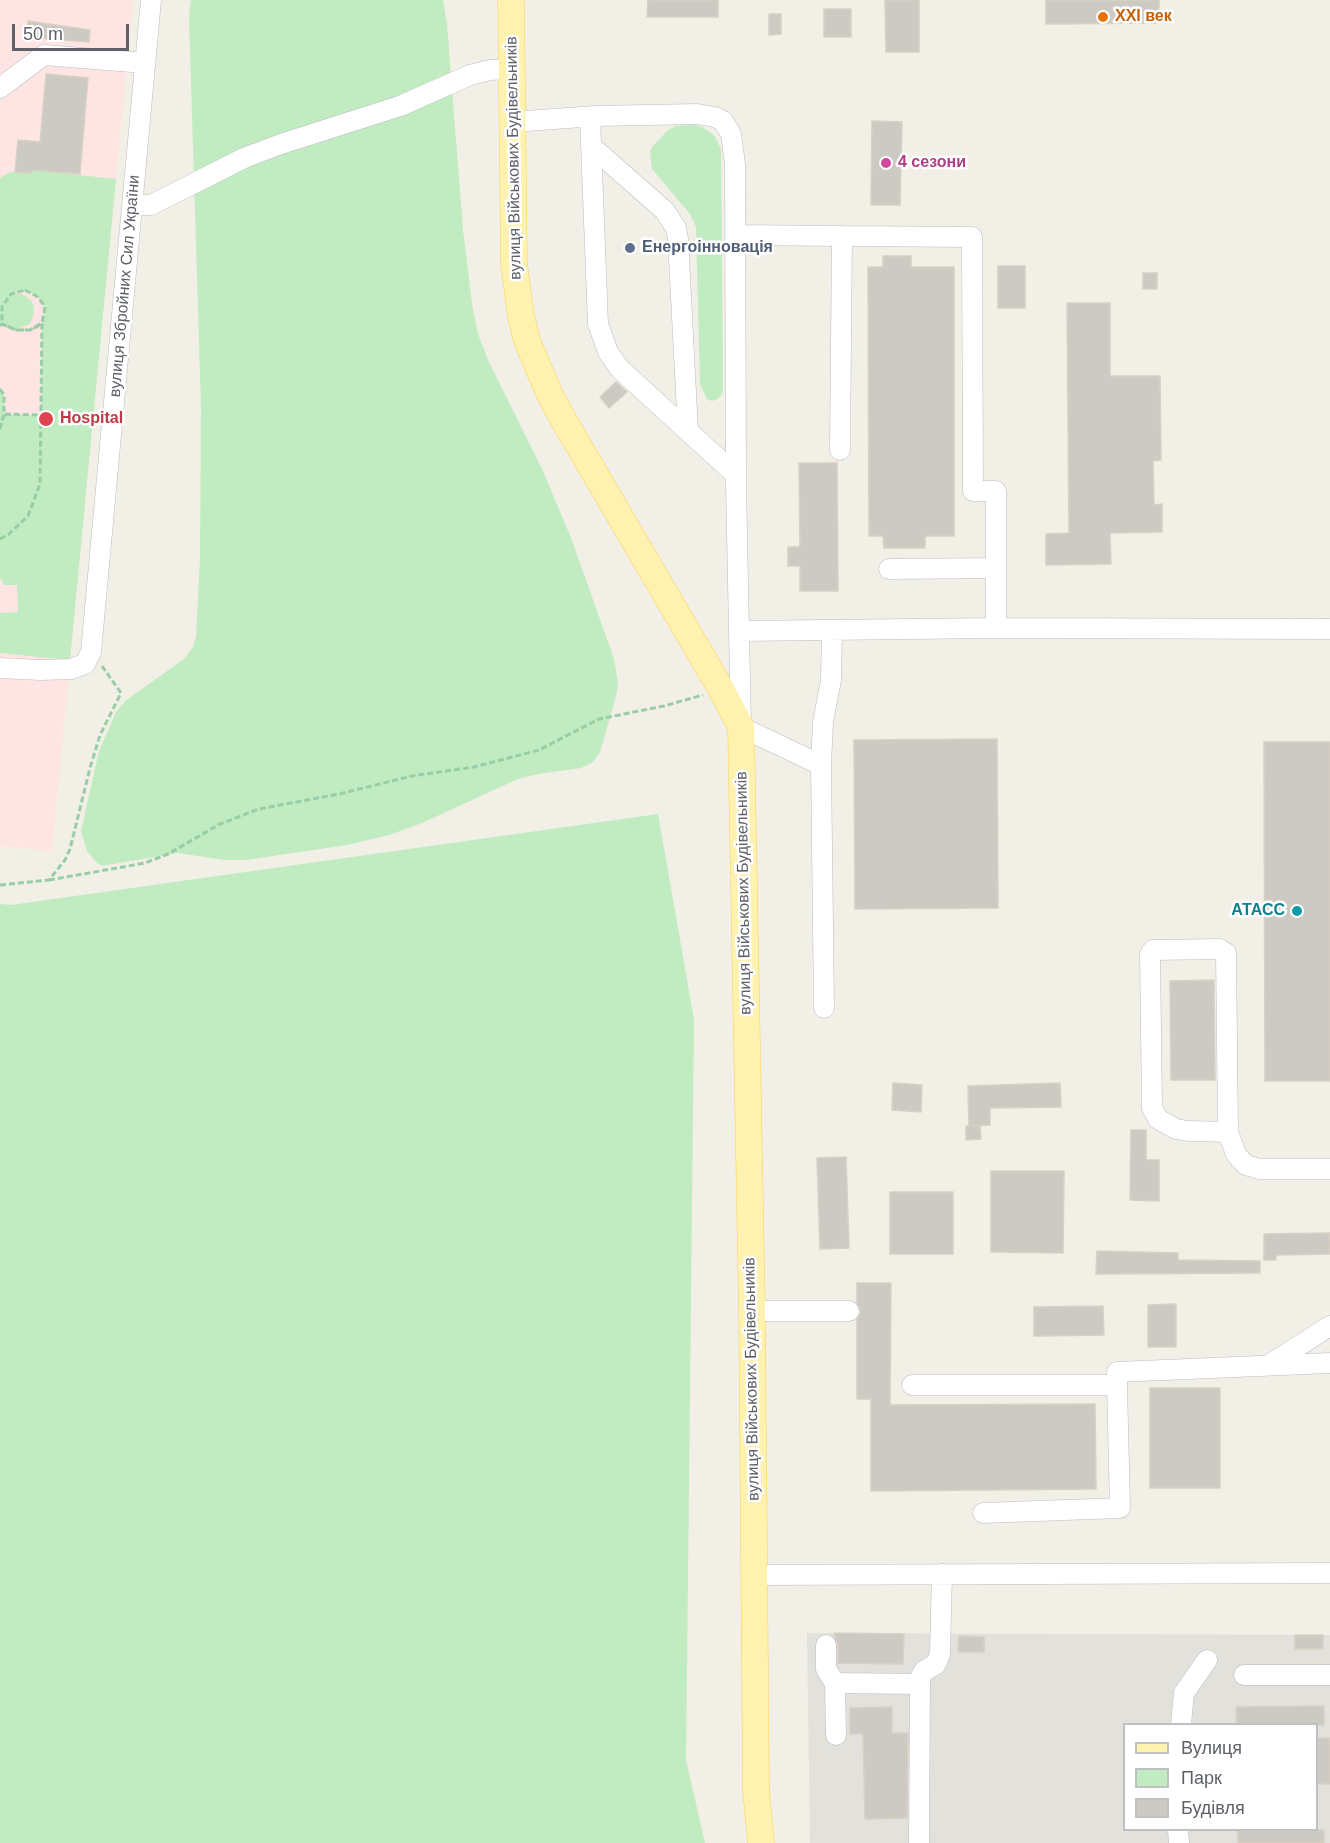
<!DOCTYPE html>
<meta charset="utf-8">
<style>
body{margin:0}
#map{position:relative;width:1330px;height:1843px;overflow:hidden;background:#f1efe6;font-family:Helvetica,sans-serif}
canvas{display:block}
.legend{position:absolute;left:1123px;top:1723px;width:195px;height:108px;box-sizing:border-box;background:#fff;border:2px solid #bfc0c3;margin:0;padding:8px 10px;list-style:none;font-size:18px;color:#5e6268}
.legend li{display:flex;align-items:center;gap:12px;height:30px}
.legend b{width:30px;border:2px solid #bfc0c3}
.scale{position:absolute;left:12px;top:24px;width:117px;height:27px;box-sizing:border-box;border:3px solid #5e6268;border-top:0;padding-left:8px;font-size:18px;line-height:21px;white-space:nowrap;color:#5e6268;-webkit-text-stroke:4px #fff;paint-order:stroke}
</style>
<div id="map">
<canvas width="1330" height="1843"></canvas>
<ul class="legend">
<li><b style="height:8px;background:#fff2ae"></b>Вулиця</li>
<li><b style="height:16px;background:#c1ebc1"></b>Парк</li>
<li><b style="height:16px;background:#cdcac3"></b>Будівля</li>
</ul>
<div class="scale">50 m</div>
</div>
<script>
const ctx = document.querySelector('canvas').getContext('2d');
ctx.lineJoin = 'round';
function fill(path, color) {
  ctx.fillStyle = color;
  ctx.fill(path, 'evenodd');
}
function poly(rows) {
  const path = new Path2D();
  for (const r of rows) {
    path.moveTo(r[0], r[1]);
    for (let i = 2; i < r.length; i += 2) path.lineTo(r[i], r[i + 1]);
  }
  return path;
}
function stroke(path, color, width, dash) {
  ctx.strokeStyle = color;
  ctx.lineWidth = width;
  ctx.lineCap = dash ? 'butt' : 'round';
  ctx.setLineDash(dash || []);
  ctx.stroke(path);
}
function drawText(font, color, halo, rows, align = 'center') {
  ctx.font = font + ' Helvetica,sans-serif';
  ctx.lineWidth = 5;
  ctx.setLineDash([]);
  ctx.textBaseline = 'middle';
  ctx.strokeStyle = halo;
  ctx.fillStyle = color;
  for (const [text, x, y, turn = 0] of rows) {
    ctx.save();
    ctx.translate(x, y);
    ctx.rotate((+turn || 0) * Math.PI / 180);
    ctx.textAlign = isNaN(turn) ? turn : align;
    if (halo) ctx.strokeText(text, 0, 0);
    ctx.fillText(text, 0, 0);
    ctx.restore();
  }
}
const industrial = poly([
 [807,1633,1330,1635,1330,1843,810,1843],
 [1124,1724,1316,1724,1316,1830,1124,1830]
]);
const medical = poly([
 [0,0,133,0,52,851,0,846]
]);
const green = poly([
 [191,0,443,0,447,24,463,230,472,304,478,334,488,360,543,471,571,538,614,659,618,683,616,696,600,752,593,762,581,768,538,774,518,779,422,823,389,835,347,845,246,860,225,860,178,853,102,866,97,863,87,851,81,831,99,751,116,712,125,701,184,659,193,647,196,637,200,559,201,407,189,16],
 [695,125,702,127,715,136,721,150,723,387,722,394,718,399,712,401,707,399,700,384,696,227,690,214,652,169,650,152,652,147,668,130,676,126],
 [32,170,116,179,70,660,0,653,0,613,18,612,17,585,3,585,2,580,0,579,0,389,4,395,4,414,41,416,42,323,45,307,38,297,25,291,14,293,22,294,31,300,34,307,33,317,30,324,16,330,2,324,0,326,0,178,10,172,31,173],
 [658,814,694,1020,686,1760,705,1843,0,1843,0,904,11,905]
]);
const building = poly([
 [648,0,718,0,718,17,647,17,648,0],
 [885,0,919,0,919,52,886,52,885,0],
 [1046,0,1159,0,1159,23,1046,24,1046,0],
 [824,9,851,9,851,37,824,37,824,9],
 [769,14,781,14,781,34,769,35,769,14],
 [28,21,90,30,89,42,26,37,28,21],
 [46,74,88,78,80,174,32,170,31,173,15,172,18,140,40,142,46,74],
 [872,121,902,122,900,205,871,205,872,121],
 [883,256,911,256,911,267,954,267,954,536,925,536,925,548,884,548,883,536,869,536,868,267,883,267,883,256],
 [998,266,1025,266,1025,308,998,308,998,266],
 [1143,273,1157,273,1157,289,1143,289,1143,273],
 [1067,303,1110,303,1110,376,1160,376,1161,460,1153,461,1154,505,1162,504,1162,532,1110,533,1111,564,1046,565,1046,534,1069,533,1067,303],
 [616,382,627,392,609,408,600,397,616,382],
 [799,463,837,463,838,591,800,591,800,566,788,566,788,547,800,547,799,463],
 [997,739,998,908,855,909,854,740,997,739],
 [1264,742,1330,742,1330,1081,1265,1081,1264,742],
 [1214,980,1215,1080,1171,1080,1170,981,1214,980],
 [893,1083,922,1085,921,1112,892,1110,893,1083],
 [1060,1083,1061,1107,990,1108,990,1125,971,1126,980,1126,981,1139,966,1140,966,1126,969,1126,968,1086,1060,1083],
 [1131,1130,1146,1130,1146,1160,1159,1160,1159,1201,1130,1200,1131,1130],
 [846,1157,849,1248,820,1249,817,1158,846,1157],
 [991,1171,1064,1171,1063,1253,991,1252,991,1171],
 [890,1192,953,1192,953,1254,890,1254,890,1192],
 [1330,1233,1330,1254,1276,1255,1276,1260,1264,1260,1264,1234,1330,1233],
 [1097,1251,1178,1253,1178,1260,1260,1261,1260,1273,1096,1274,1097,1251],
 [857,1283,891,1283,890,1405,1095,1404,1096,1489,871,1491,871,1399,857,1399,857,1319,861,1312,857,1303,857,1283],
 [1176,1304,1176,1347,1148,1347,1148,1305,1176,1304],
 [1103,1306,1104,1335,1034,1336,1034,1307,1103,1306],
 [1150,1388,1220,1388,1220,1488,1150,1488,1150,1388],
 [834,1633,904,1634,903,1664,838,1663,838,1645,834,1633],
 [1295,1635,1323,1635,1323,1649,1295,1649,1295,1635],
 [959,1636,984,1637,984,1652,958,1652,959,1636],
 [1324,1706,1324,1725,1237,1725,1236,1707,1324,1706],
 [892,1707,892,1733,908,1733,907,1818,865,1819,863,1734,850,1734,850,1708,892,1707],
 [1317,1738,1330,1738,1330,1784,1317,1784,1317,1738],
 [1238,1830,1324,1830,1324,1843,1238,1843,1238,1830]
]);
const path = poly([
 [25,290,38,297,45,307,42,323,30,330,16,330,2,324,2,307,11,294,25,290],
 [0,326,2,324,16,330,30,330,42,324],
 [0,389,4,395,4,414,41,415],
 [0,429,4,414],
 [0,539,9,534,28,516,40,484,42,323],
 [49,880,145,863,168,854,220,824,259,809,339,794,412,776,474,767,539,750,599,719,664,706,703,695],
 [0,885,49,880,65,860,70,849,90,768,100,735,121,693,102,666]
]);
const minor = poly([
 [0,88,44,55,145,63],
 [590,117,598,324,608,352,620,369,736,475],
 [512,122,596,116,697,114,715,117,723,121,731,134,735,164,736,483,739,631],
 [591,146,665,211,676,228,678,239,688,431],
 [133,205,151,205,244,158,281,144,400,106,470,75,490,70,512,69],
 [735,235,842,236,840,450],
 [842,236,972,237,973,491,996,491,996,628],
 [889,569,996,568],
 [0,668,41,670,71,669,85,664,91,652,151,0],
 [821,765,823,722,831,680,832,630],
 [824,1008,821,765,741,727,739,631,996,628,1330,629],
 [1228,1132,1188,1131,1176,1129,1158,1119,1152,1108,1150,954,1153,950,1220,949,1226,953,1228,1132,1236,1154,1241,1160,1246,1165,1259,1169,1330,1169],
 [752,1311,849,1311],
 [1269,1365,1330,1326],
 [912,1385,1117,1385,1117,1372,1330,1363],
 [983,1513,1120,1508,1117,1385],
 [754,1575,1330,1573],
 [826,1645,826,1669,835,1683],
 [1244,1675,1330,1675],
 [1181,1724,1184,1693,1207,1660],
 [836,1735,835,1683,920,1684],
 [1178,1830,1179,1843],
 [919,1843,920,1678,924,1671,936,1664,940,1654,942,1574]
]);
const major = poly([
 [511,0,514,264,521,316,527,341,549,393,563,419,721,689,741,727,752,1311,756,1791,761,1843]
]);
const markers = [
 [1103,17,6,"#e8710a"],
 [886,163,6,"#d1479c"],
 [630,248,6,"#5c6f8a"],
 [46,419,8,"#e0444e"],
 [1297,911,6,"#0f9aa8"]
];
const foodNames = [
 ["XXI век",1115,17]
];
const streetNames = [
 ["вулиця Військових Будівельників",514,158,-91],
 ["вулиця Збройних Сил України",125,286,-85],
 ["вулиця Військових Будівельників",744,893,-91],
 ["вулиця Військових Будівельників",752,1379,-91]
];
const hotelNames = [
 ["4 сезони",898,163]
];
const serviceNames = [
 ["Енергоінновація",642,248]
];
const healthNames = [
 ["Hospital",60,419]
];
const cultureNames = [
 ["АТАСС",1285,911]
];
fill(industrial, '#e2e1db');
fill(medical, '#fee5e3');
fill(green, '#c1ebc1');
fill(building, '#cdcac3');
stroke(building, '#d7d1c4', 1.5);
stroke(minor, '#b9bcc1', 21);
stroke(major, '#ffcf52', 27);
stroke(path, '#98cda8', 3, [6, 3]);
stroke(minor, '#fff', 20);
stroke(major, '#fff2ae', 26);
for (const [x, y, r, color] of markers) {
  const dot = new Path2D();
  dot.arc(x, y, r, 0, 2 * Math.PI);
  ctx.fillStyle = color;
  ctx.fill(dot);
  stroke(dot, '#fff', 2);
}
drawText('bold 16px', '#c56008', '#fff', foodNames, 'left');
drawText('16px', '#5e6268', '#fff', streetNames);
drawText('bold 16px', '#b23c85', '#fff', hotelNames, 'left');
drawText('bold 16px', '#4e5e75', '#fff', serviceNames, 'left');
drawText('bold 16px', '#be3a42', '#fff', healthNames, 'left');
drawText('bold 16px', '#0d838f', '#fff', cultureNames, 'right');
</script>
